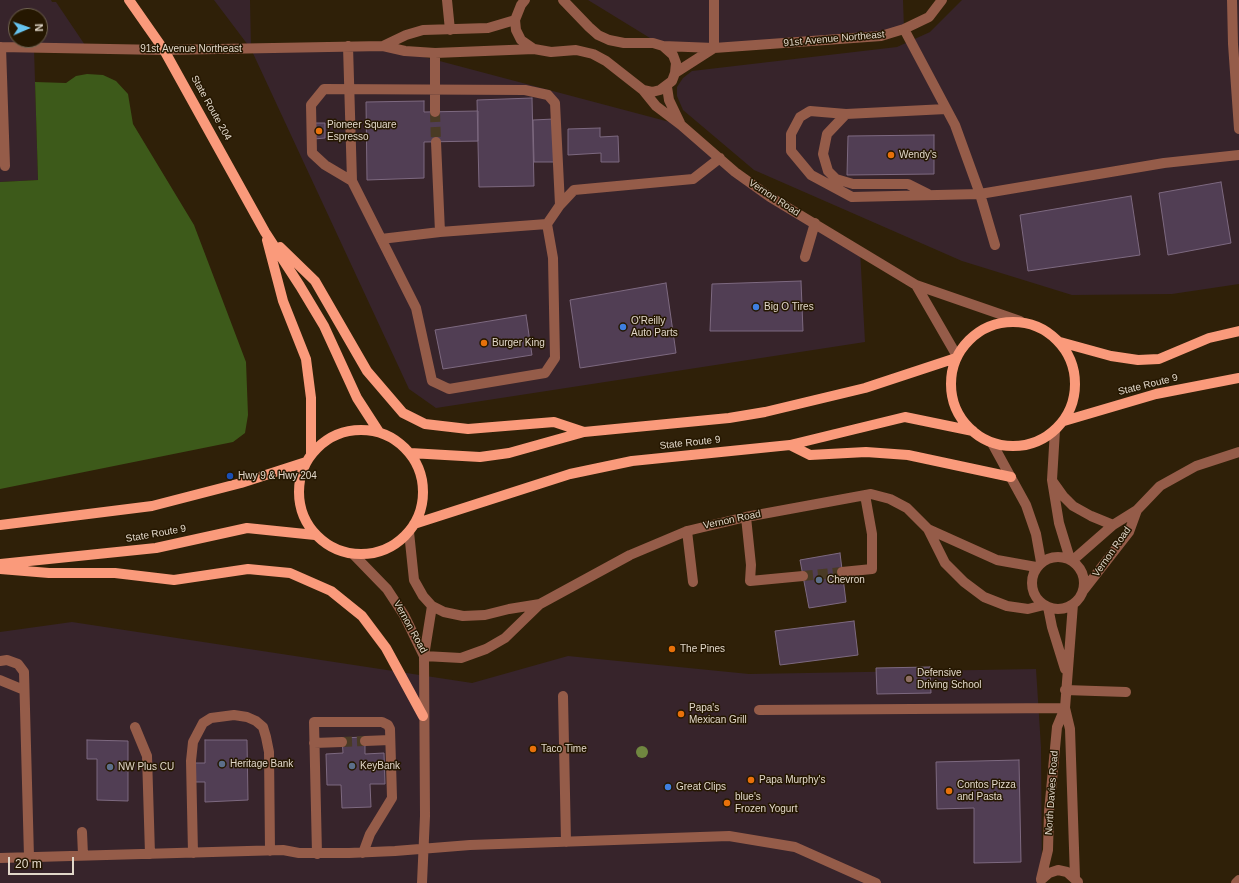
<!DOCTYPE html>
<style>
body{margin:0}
#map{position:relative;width:1239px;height:883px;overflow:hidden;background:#2f2008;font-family:Helvetica,sans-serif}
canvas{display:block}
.north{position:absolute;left:8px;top:8px;width:40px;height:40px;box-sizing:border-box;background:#251701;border:1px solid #706451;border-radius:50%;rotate:88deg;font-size:11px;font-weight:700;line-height:16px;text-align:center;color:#e1d7c9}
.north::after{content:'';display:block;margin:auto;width:14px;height:18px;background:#66c4ef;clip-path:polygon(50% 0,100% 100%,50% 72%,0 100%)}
.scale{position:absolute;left:8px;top:857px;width:66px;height:18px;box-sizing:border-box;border:2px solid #e1d7c9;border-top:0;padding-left:5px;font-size:12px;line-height:14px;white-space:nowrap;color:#e1d7c9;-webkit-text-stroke:3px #251701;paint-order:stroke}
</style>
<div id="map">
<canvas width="1239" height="883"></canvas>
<div class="north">N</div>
<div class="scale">20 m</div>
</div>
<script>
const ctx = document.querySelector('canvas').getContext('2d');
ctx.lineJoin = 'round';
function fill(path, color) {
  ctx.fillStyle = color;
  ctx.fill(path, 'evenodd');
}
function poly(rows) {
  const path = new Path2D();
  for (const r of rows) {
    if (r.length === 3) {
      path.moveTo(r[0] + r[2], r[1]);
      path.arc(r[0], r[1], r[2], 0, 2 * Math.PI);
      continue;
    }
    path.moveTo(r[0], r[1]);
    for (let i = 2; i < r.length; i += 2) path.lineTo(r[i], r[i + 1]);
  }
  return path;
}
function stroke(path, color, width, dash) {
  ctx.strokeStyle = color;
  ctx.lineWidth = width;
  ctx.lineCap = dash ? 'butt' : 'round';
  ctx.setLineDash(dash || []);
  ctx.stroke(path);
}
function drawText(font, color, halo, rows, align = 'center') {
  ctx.font = font + ' Helvetica,sans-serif';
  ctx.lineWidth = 3;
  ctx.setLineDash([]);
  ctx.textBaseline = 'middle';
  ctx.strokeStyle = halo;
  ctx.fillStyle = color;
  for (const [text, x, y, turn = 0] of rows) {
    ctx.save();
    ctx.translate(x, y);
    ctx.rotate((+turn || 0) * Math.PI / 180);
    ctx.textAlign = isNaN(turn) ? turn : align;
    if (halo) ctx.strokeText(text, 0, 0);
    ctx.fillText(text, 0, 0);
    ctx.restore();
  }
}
const commercial = poly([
 [0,0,51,0,52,2,56,2,87,48,34,48,38,180,0,182],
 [16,16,40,16,40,40,16,40],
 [214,0,250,0,251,48,383,46,681,125,735,172,860,250,865,342,436,408,409,389,251,49],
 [588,0,903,0,904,29,881,36,663,46],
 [962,0,1239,0,1239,284,1172,294,1072,295,962,261,754,170,683,110,677,96,677,87,683,78,692,71,897,47,930,32],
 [72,622,472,683,568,656,749,674,1036,669,1041,747,1042,883,0,883,0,632]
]);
const forest = poly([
 [87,74,103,75,116,81,128,94,133,124,194,225,246,362,248,415,245,433,233,442,0,489,0,182,38,180,35,82,66,83,76,76]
]);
const building = poly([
 [532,98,534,186,479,187,477,100,532,98],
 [424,101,424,112,478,111,478,141,424,142,424,178,367,180,366,102,424,101],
 [554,119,556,162,534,162,533,120,554,119],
 [314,123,325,123,325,138,314,139,314,123],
 [600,128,600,137,618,136,619,162,601,162,601,153,568,155,568,129,600,128],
 [934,135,934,174,847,175,848,136,934,135],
 [1221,182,1231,243,1168,255,1159,193,1221,182],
 [1131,196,1140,255,1028,271,1020,215,1131,196],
 [801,281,803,331,710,331,712,284,801,281],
 [666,283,676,353,580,368,570,300,666,283],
 [526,315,532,355,443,369,435,330,526,315],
 [840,553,846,602,809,608,800,560,840,553],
 [854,621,858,655,780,665,775,631,854,621],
 [930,667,931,693,877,694,876,668,930,667],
 [365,737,365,754,384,753,385,784,370,784,371,807,342,808,341,785,327,785,326,754,343,753,342,738,365,737],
 [87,740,128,741,128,801,97,800,97,759,87,759,87,740],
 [205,740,247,740,248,800,205,802,205,782,195,782,195,763,205,763,205,740],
 [1019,760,1021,862,974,863,974,808,937,809,936,762,1019,760]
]);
const minorTunnel = poly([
 [435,112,436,142],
 [803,576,842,572],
 [342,742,365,741]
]);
const minor = poly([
 [447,0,450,30],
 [525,0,521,5,515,20,516,30,521,40,534,49,551,52,576,50,593,54,606,61,643,90,652,92,660,90,672,81,675,73,676,63,673,55,663,46,653,43,624,43,609,40,598,35,589,27,563,0],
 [1232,0,1233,44,1239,129],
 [904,29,955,125,980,194,995,245],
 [348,46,352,181,416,308,432,381,449,389,545,373,555,358,553,258,547,224],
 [383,46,406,35,423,30,488,28,515,20],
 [663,46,714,48,881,36,904,29,929,17,942,0],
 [0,47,164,50,383,46,405,51,435,53,534,49],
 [1,47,5,166],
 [714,48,714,0],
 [435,53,435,112],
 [675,73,714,48],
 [667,87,669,100,680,123],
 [643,90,656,106,681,125,735,172,770,197,916,285,1020,321],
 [946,109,846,114,810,111,800,117,791,134,791,151,811,175,852,197,980,194,1164,163,1239,155],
 [846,114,827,134,823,154,828,171,836,179,853,184,908,184,928,194],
 [436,142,440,232],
 [352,181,325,165,312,153,311,105,324,89,525,90,548,95,555,103,560,205],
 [381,239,440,232,547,224,560,205,574,190,693,179,720,158],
 [805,257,815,223],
 [916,285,957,356],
 [1055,430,1052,480,1059,523,1070,559],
 [992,443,1026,505,1036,534,1041,562],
 [1053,482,1063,496,1073,506,1091,516,1113,525],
 [746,517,751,565,750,581,803,576],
 [928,529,997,560,1036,567],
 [687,531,693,582],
 [409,532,414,580,423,596,432,606,444,612,463,616,485,615,509,609,540,604],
 [353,554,387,589,404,615,424,656],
 [1058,583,26],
 [1073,560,1113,525,1137,510,1160,486,1196,466,1239,452],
 [842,572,872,569,872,534,865,495],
 [1083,591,1129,532,1137,510],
 [1073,604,1065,708,1070,729,1075,878],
 [1048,607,1052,627,1065,669],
 [424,656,461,658,486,649,505,638,540,604,630,555,687,531,746,517,871,494,890,499,907,508,928,529,945,563,964,582,984,597,1007,606,1028,609,1044,605],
 [0,661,7,660,18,664,24,672,29,857],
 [0,680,24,690],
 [1065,690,1126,692],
 [563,696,566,842],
 [759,710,1065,708],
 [135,727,147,756,150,854],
 [365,741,390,740],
 [314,743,342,742],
 [82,832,83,855],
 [193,853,191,761,193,742,203,723,211,718,234,715,247,717,256,721,263,727,266,737,269,752,270,851],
 [317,854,314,722,382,722,388,725,390,729,392,798,370,834,363,853],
 [0,858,283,850,299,853,349,853,395,851,470,845,729,836,795,847,876,883],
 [1041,879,1048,850,1049,812,1057,727,1065,708],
 [1041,880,1049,873,1058,870,1067,872,1078,882],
 [422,883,425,816,424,656,432,606],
 [1236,883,1239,880]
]);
const major = poly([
 [129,0,164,50,265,232,300,286,324,326,357,398,379,432],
 [267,240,283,301,306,359,311,398,311,453],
 [280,247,315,281,367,371,403,413,425,424,468,429,554,422,584,432],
 [1013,384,62],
 [1060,342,1111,356,1138,360,1159,359,1209,338,1239,331],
 [1064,421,1156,394,1239,378],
 [361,492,62],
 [790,445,810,455,866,452,908,455,1011,477],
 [410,453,480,457,509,453,584,432,729,418,765,412,865,388,956,358],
 [414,524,570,474,632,461,790,445,905,417,973,431],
 [0,525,152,506,241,483,306,462],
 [0,564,156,548,247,528,315,535],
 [0,569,49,573,115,573,174,580,248,569,290,573,331,591,362,616,386,648,423,716]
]);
const trees = [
 [642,752]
];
const markers = [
 [319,131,4,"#e8710a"],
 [891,155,4,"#e8710a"],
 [756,307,4,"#3f7fe0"],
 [623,327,4,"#3f7fe0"],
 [484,343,4,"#e8710a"],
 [230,476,4,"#1a4fb4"],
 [819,580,4,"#5c6f8a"],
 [672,649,4,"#e8710a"],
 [909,679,4,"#8d6e63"],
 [681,714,4,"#e8710a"],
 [533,749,4,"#e8710a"],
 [222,764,4,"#5c6f8a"],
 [352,766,4,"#5c6f8a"],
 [110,767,4,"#5c6f8a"],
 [751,780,4,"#e8710a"],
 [668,787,4,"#3f7fe0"],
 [949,791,4,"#e8710a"],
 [727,803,4,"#e8710a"]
];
const streetNames = [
 ["91st Avenue Northeast",834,39,-5],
 ["91st Avenue Northeast",191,49],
 ["State Route 204",211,108,61],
 ["Vernon Road",774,198,33],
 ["State Route 9",1148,385,-14],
 ["State Route 9",690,443,-6],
 ["Vernon Road",732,520,-12],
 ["State Route 9",156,534,-10],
 ["Vernon Road",1112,552,-55],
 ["Vernon Road",410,627,61],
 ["North Davies Road",1052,793,-86]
];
const poiNames = [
 ["Pioneer Square",327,125],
 ["Espresso",327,137],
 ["Wendy's",899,155],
 ["Big O Tires",764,307],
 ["O'Reilly",631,321],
 ["Auto Parts",631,333],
 ["Burger King",492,343],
 ["Hwy 9 & Hwy 204",238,476],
 ["Chevron",827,580],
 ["The Pines",680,649],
 ["Defensive",917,673],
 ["Driving School",917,685],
 ["Papa's",689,708],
 ["Mexican Grill",689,720],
 ["Taco Time",541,749],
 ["Heritage Bank",230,764],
 ["KeyBank",360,766],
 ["NW Plus CU",118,767],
 ["Papa Murphy's",759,780],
 ["Contos Pizza",957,785],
 ["and Pasta",957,797],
 ["Great Clips",676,787],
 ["blue's",735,797],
 ["Frozen Yogurt",735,809]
];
fill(commercial, '#37242b');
fill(forest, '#3d5a1a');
fill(building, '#513e54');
stroke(building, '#7d6980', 1);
stroke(minorTunnel, '#4a3b25', 10, [10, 5]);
stroke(minor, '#955c49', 10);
stroke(major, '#fa9a7b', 10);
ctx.fillStyle = '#708740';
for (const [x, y] of trees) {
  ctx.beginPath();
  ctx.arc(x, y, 6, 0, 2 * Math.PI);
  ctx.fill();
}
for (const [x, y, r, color] of markers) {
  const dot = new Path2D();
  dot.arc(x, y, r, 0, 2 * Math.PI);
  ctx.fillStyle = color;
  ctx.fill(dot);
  stroke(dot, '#251701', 1.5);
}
drawText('10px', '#e1d7c9', '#251701', streetNames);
drawText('10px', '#e1d7c9', '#251701', poiNames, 'left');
</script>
